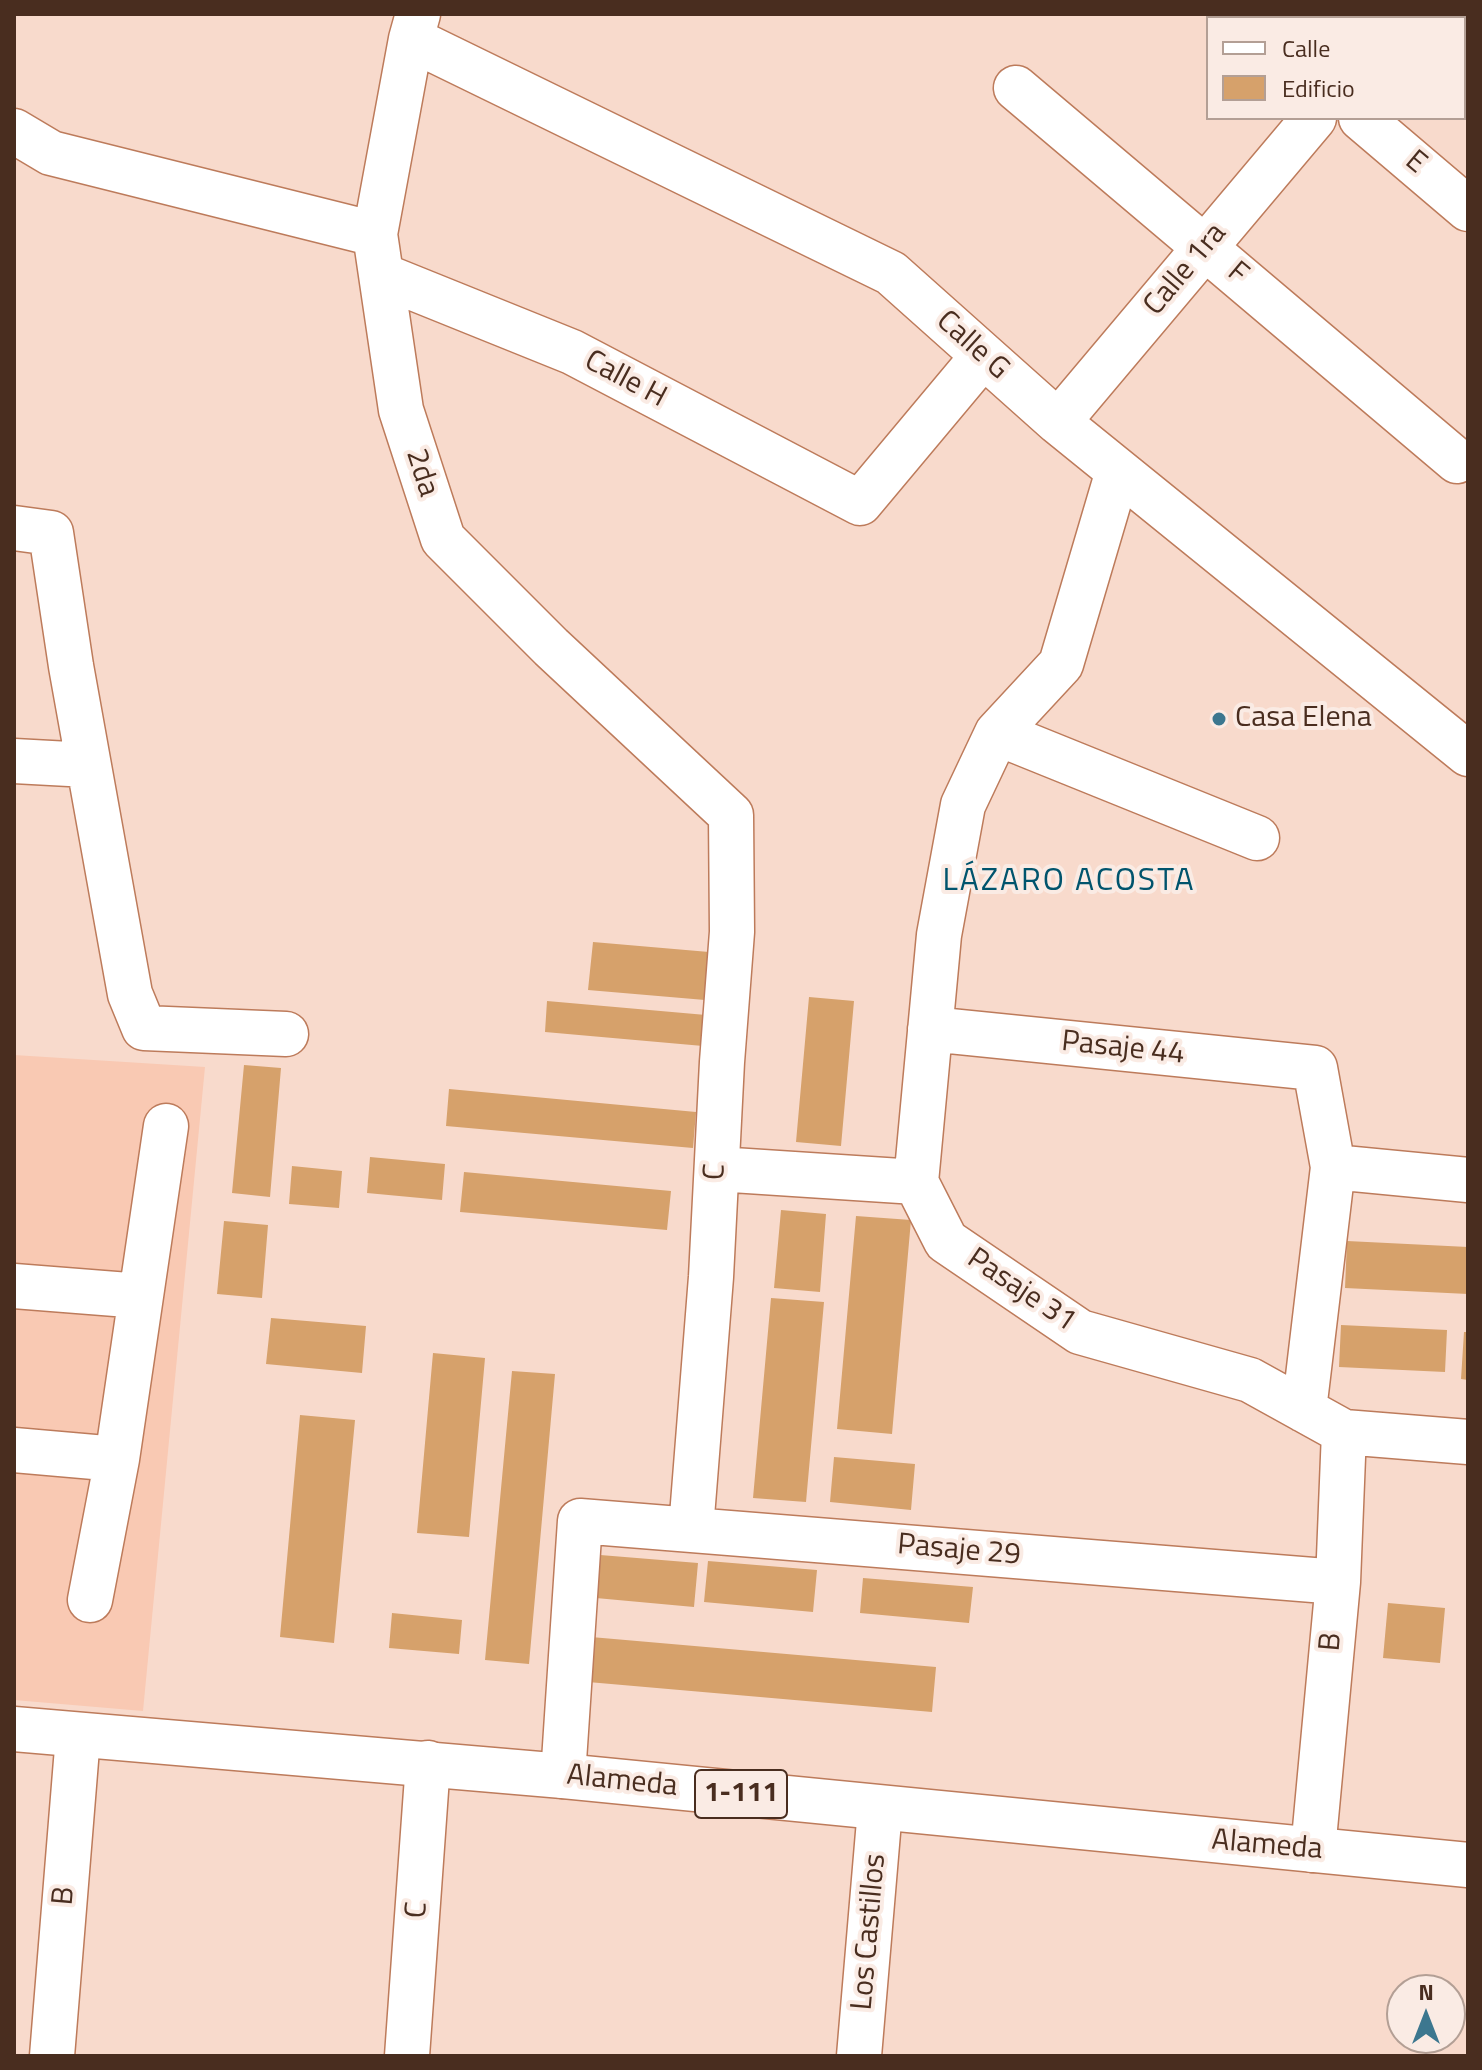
<!DOCTYPE html>
<meta charset="utf-8">
<style>
body{margin:0}
#map{position:relative;width:1482px;height:2070px;overflow:hidden;background:#f8dacc;font-family:"Titillium Web",sans-serif}
canvas{display:block}
.frame{position:absolute;inset:0;border:16px solid #492d1f;pointer-events:none}
.legend{position:absolute;left:1206px;top:16px;width:260px;height:104px;box-sizing:border-box;background:#faebe4;border:2px solid #b39f95;margin:0;padding:10px 14px;list-style:none;font-size:24px;color:#492d1f}
.legend li{display:flex;align-items:center;gap:16px;height:40px}
.legend b{width:40px;border:2px solid #b39f95}
.north{position:absolute;left:1386px;top:1974px;width:80px;height:80px;box-sizing:border-box;background:#faebe4;border:2px solid #b39f95;border-radius:50%;rotate:0deg;font-size:22px;font-weight:700;line-height:32px;text-align:center;color:#492d1f}
.north::after{content:'';display:block;margin:auto;width:28px;height:36px;background:#3c778f;clip-path:polygon(50% 0,100% 100%,50% 72%,0 100%)}
</style>
<div id="map">
<canvas width="1482" height="2070"></canvas>
<div class="frame"></div>
<ul class="legend">
<li><b style="height:10px;background:#fff"></b>Calle</li>
<li><b style="height:22px;background:#d6a16b"></b>Edificio</li>
</ul>
<div class="north">N</div>
</div>
<script>
const ctx = document.querySelector('canvas').getContext('2d');
ctx.lineJoin = 'round';
function fill(path, color) {
  ctx.fillStyle = color;
  ctx.fill(path, 'evenodd');
}
function poly(rows) {
  const path = new Path2D();
  for (const r of rows) {
    path.moveTo(r[0], r[1]);
    for (let i = 2; i < r.length; i += 2) path.lineTo(r[i], r[i + 1]);
  }
  return path;
}
function stroke(path, color, width, dash) {
  ctx.strokeStyle = color;
  ctx.lineWidth = width;
  ctx.lineCap = dash ? 'butt' : 'round';
  ctx.setLineDash(dash || []);
  ctx.stroke(path);
}
function drawText(font, color, halo, rows, align = 'center') {
  ctx.font = font + ' "Titillium Web",sans-serif';
  ctx.lineWidth = 8;
  ctx.setLineDash([]);
  ctx.textBaseline = 'middle';
  ctx.strokeStyle = halo;
  ctx.fillStyle = color;
  for (const [text, x, y, turn = 0] of rows) {
    ctx.save();
    ctx.translate(x, y);
    ctx.rotate((+turn || 0) * Math.PI / 180);
    ctx.textAlign = isNaN(turn) ? turn : align;
    if (halo) ctx.strokeText(text, 0, 0);
    ctx.fillText(text, 0, 0);
    ctx.restore();
  }
}
const built = poly([
 [14,1055,205,1067,143,1711,14,1700]
]);
const building = poly([
 [593,942,709,952,705,1000,588,990],
 [809,997,854,1001,841,1146,796,1142],
 [547,1001,706,1015,703,1046,545,1032],
 [244,1065,281,1068,270,1197,232,1193],
 [449,1089,696,1112,693,1148,446,1126],
 [370,1157,445,1164,442,1200,367,1193],
 [292,1166,342,1171,339,1208,289,1204],
 [464,1172,671,1191,667,1230,460,1212],
 [781,1210,826,1214,820,1292,774,1288],
 [856,1216,911,1220,892,1434,837,1429],
 [224,1221,268,1225,262,1298,217,1294],
 [1347,1241,1468,1247,1468,1294,1345,1288],
 [771,1298,824,1302,806,1502,753,1498],
 [271,1318,366,1326,362,1373,266,1364],
 [1341,1325,1447,1330,1445,1372,1339,1367],
 [1464,1332,1468,1332,1468,1380,1461,1379],
 [433,1353,485,1358,469,1537,417,1533],
 [512,1371,555,1374,529,1664,485,1660],
 [300,1415,355,1420,334,1643,280,1637],
 [834,1457,915,1464,911,1510,830,1502],
 [588,1554,698,1563,694,1607,585,1597],
 [708,1561,817,1570,813,1612,704,1602],
 [863,1578,973,1587,969,1623,860,1613],
 [1388,1603,1445,1608,1440,1663,1383,1658],
 [392,1613,462,1620,459,1654,389,1648],
 [591,1637,936,1667,932,1712,588,1682]
]);
const minor = poly([
 [418,14,411,39,375,234,401,410,443,539,551,647,731,815,732,932,722,1062,711,1277,691,1529],
 [1234,14,1239,18],
 [1398,18,1401,14],
 [411,39,891,273,1058,422,1468,754],
 [1016,88,1457,461],
 [1361,118,1468,209],
 [14,131,51,153,375,234],
 [381,275,572,352,860,503,983,356],
 [1058,422,1314,118],
 [14,528,51,533,71,666,130,994,144,1028,286,1034],
 [997,733,1257,838],
 [14,761,88,765],
 [930,1029,1315,1068,1333,1167,1304,1410],
 [1333,1167,1468,1180],
 [717,1169,916,1182,946,1241,1080,1332,1250,1380,1344,1432,1468,1442],
 [916,1182,939,935,963,805,997,733,1061,664,1118,471],
 [14,1286,141,1296],
 [14,1450,117,1459],
 [90,1600,117,1459,166,1126],
 [563,1776,580,1521,1338,1582],
 [1313,1850,1338,1582,1344,1432],
 [52,2056,78,1736],
 [407,2056,428,1763],
 [859,2056,880,1809]
]);
const major = poly([
 [14,1729,563,1776,1468,1865]
]);
const markers = [
 [1219,719,8,"#3c778f"]
];
const shields = [
 [741,1794,92]
];
const shieldNames = [
 ["1-111",741,1794]
];
const streetNames = [
 ["E",1415,163,40],
 ["Calle 1ra",1186,270,-50],
 ["F",1237,274,40],
 ["Calle G",972,346,42],
 ["Calle H",625,380,28],
 ["2da",421,473,72],
 ["Pasaje 44",1123,1049,6],
 ["C",716,1172,-87],
 ["Pasaje 31",1021,1291,34],
 ["Pasaje 29",959,1551,5],
 ["B",1332,1642,-85],
 ["Alameda",622,1782,6],
 ["Alameda",1267,1846,5],
 ["B",65,1896,-85],
 ["C",418,1910,-86],
 ["Los Castillos",870,1932,-85]
];
const poiNames = [
 ["Casa Elena",1235,719]
];
const neighbourhoodNames = [
 ["LÁZARO ACOSTA",1069,882]
];
fill(built, '#f9c9b3');
fill(building, '#d6a16b');
stroke(minor, '#bd7b5b', 47);
stroke(major, '#bd7b5b', 47);
stroke(minor, '#fff', 44);
stroke(major, '#fff', 44);
for (const [x, y, r, color] of markers) {
  const dot = new Path2D();
  dot.arc(x, y, r, 0, 2 * Math.PI);
  ctx.fillStyle = color;
  ctx.fill(dot);
  stroke(dot, '#faebe4', 3);
}
for (const [x, y, w] of shields) {
  const box = new Path2D();
  box.roundRect(x - w / 2, y - 24, w, 48, 6);
  ctx.fillStyle = '#faebe4';
  ctx.fill(box);
  stroke(box, '#492d1f', 2);
}
drawText('bold 28px', '#492d1f', null, shieldNames);
drawText('30px', '#492d1f', '#faebe4', streetNames);
drawText('30px', '#492d1f', '#faebe4', poiNames, 'left');
ctx.letterSpacing = '2px';
drawText('32px', '#00546d', '#faebe4', neighbourhoodNames);
ctx.letterSpacing = '0px';
</script>
